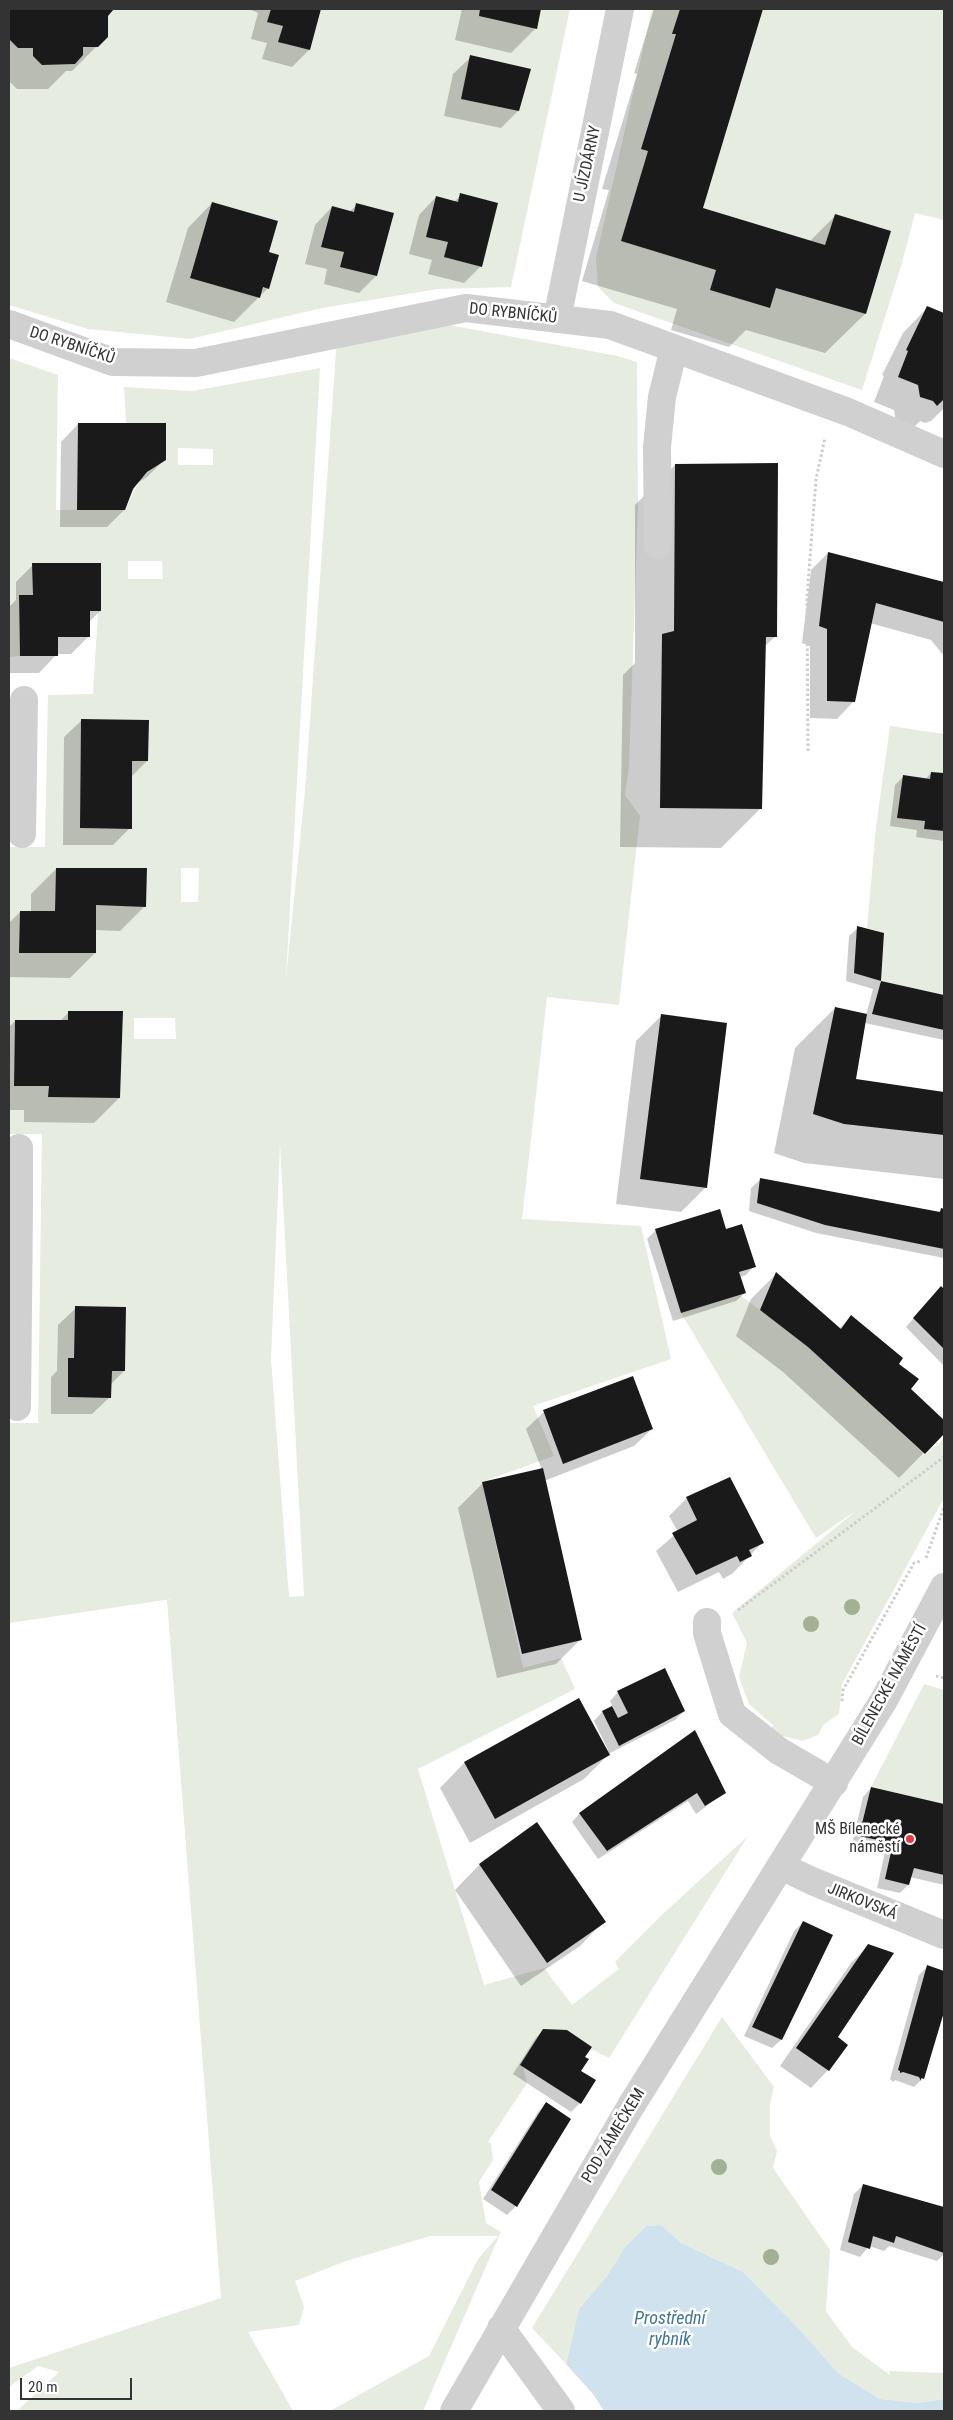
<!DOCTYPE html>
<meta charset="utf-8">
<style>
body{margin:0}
#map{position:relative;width:953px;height:2420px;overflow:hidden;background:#fff;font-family:"Roboto Condensed",sans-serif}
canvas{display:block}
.frame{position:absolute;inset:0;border:10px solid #333;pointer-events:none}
.scale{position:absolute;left:20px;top:2378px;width:112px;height:22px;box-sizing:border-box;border:2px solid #333;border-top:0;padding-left:6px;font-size:15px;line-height:18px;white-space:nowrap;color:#333;-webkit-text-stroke:4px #fff;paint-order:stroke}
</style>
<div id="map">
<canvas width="953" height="2420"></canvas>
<div class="frame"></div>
<div class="scale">20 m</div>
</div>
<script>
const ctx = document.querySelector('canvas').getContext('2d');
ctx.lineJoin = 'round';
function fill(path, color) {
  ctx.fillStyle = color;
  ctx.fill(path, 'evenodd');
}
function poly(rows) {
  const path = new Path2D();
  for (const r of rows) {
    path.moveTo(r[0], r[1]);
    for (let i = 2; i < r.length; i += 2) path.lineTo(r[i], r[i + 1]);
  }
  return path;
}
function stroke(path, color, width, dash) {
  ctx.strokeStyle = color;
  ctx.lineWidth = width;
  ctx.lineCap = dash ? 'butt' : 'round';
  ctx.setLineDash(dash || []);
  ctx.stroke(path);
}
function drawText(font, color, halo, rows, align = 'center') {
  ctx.font = font + ' "Roboto Condensed",sans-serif';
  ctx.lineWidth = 5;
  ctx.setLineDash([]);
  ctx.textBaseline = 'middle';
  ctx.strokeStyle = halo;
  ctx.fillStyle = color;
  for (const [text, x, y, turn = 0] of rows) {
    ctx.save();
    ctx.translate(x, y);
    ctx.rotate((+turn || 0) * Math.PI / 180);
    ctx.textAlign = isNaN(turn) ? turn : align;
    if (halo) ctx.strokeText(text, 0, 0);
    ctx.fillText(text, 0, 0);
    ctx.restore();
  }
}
const green = poly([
 [114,9,271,9,267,22,283,26,279,42,310,50,321,9,570,9,511,287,438,289,322,308,190,339,88,329,9,305,9,39,18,48,33,48,33,56,42,65,74,64,83,55,83,47,98,47,108,37,108,16],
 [461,194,498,203,482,267,445,257,448,242,426,237,436,196,458,202],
 [212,202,278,221,269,252,278,255,260,298,190,277],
 [356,203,394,213,377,276,340,267,344,252,321,246,332,206,354,212],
 [652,9,680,9,673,33,676,34,641,149,648,151,621,241,716,270,711,290,770,308,776,288,866,314,891,231,835,214,825,245,703,208,763,9,944,9,944,220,915,213,902,263,862,390,614,303,598,287,596,258],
 [443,324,618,356,637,362,638,509,629,766,625,795,640,816,619,1005,547,997,522,1219,641,1226,671,1359,533,1406,554,1456,482,1482,523,1668,561,1658,575,1689,418,1769,484,1985,544,1968,572,2005,619,1969,615,1962,665,1912,748,1836,609,2058,591,2049,592,2047,567,2030,523,2066,527,2083,488,2142,491,2143,493,2160,479,2182,486,2223,501,2232,423,2411,330,2411,429,2356,478,2259,498,2236,430,2236,346,2261,295,2281,304,2307,299,2325,248,2332,293,2411,17,2411,59,2372,38,2366,9,2387,9,2368,221,2298,167,1600,172,1599,9,1623,9,1423,38,1423,42,1134,9,1134,9,847,45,847,48,695,93,694,101,563,33,564,33,595,19,595,20,656,9,657,9,358,58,375,56,510,125,509,140,480,166,457,126,423,124,387,192,391,320,368,286,978,305,791,337,338],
 [178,448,213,449,213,465,178,465],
 [128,561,162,561,163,579,128,579],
 [81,719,149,720,148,761,132,761,131,829,80,828],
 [56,868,147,869,146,906,96,905,96,953,19,952,20,911,55,911],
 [181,868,199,868,198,902,181,902],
 [68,1011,123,1011,120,1098,49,1097,49,1086,14,1086,15,1020,68,1020],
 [134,1018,175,1018,176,1039,134,1039],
 [280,1144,304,1596,289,1597,271,1359],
 [75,1306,126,1307,125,1371,112,1371,111,1398,68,1397,68,1359,74,1358],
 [890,726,944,734,944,773,931,772,930,779,903,776,897,817,925,821,924,829,944,831,944,995,881,981,884,933,867,928,876,827],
 [740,1295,808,1347,925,1455,944,1439,944,1498,842,1684,839,1714,824,1724,818,1735,803,1741,770,1733,773,1725,749,1704,739,1677,747,1643,732,1613,857,1510,816,1538,681,1313],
 [924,1684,944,1690,944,1804,871,1787],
 [722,2017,774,2087,770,2104,770,2136,777,2151,773,2168,830,2250,826,2311,852,2347,890,2375,889,2371,944,2373,944,2399,918,2403,880,2399,838,2373,801,2331,743,2272,681,2243,661,2225,646,2226,625,2247,607,2276,579,2309,566,2364,532,2328]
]);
const water = poly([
 [661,2225,681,2243,743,2272,801,2331,838,2373,880,2399,918,2403,944,2399,944,2411,604,2411,593,2394,566,2364,579,2309,607,2276,625,2247,646,2226]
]);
const shadow = poly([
 [9,9,112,9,106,15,107,36,72,71,66,71,48,89,17,89,9,81],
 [249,9,320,9,309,50,292,67,262,59,267,43,251,39,258,13],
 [462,9,540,9,536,28,511,53,455,40],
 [654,9,762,9,701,209,809,242,835,216,865,314,825,353,746,330,729,347,671,330,677,309,582,281,609,190,602,189,637,74,634,73],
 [471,57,529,70,518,111,501,128,444,116,453,74],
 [461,195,481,266,464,283,428,274,432,260,409,254,419,215,436,197,454,202],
 [212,203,268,253,268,288,234,322,166,302,188,228],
 [357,205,376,276,359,293,324,284,327,269,305,264,315,225,332,207,349,212],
 [927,308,944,315,944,408,931,421,925,423,920,421,911,430,896,422,894,410,874,402,884,376,882,375,903,333],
 [78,424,165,459,147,477,136,484,124,510,107,527,60,527,61,442],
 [675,465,776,636,764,647,761,808,721,848,620,847,623,675,635,663,635,505],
 [828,553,944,583,944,656,931,640,870,623,854,701,837,719,810,718,810,646,802,643,811,570],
 [33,565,100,611,89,622,89,636,71,654,57,654,39,673,9,673,9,607,16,600,16,582],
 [82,720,147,761,131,777,130,828,113,845,63,845,64,737],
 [931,773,944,774,944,841,916,837,917,830,890,826,895,785,903,777,925,780],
 [56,869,145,906,120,931,95,930,95,953,70,978,9,977,9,923,20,912,31,912,31,894],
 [858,928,883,934,880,982,944,997,944,1040,865,1023,855,1080,944,1093,944,1179,804,1163,774,1153,795,1048,835,1008,866,1015,873,989,846,981,849,936],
 [69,1012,119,1098,94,1123,24,1122,24,1110,9,1110,9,1027,15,1021,59,1022],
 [661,1016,706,1187,681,1212,616,1204,636,1041],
 [760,1180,937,1213,944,1208,944,1258,816,1233,749,1211,751,1188],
 [656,1230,725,1230,754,1266,746,1275,740,1277,745,1293,736,1301,673,1321,647,1239],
 [776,1274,839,1329,851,1316,898,1364,909,1389,944,1422,944,1432,899,1478,783,1372,736,1336,751,1299],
 [941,1287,944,1291,944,1366,906,1327],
 [76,1308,124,1371,110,1385,110,1397,92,1414,51,1414,51,1377,57,1371,58,1325],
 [544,1412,652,1429,634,1446,544,1481,581,1639,556,1664,497,1678,458,1508,483,1483,542,1470,526,1429],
 [729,1478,762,1543,733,1573,723,1579,719,1572,678,1592,656,1551,678,1532,669,1516,687,1498],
 [618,1692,684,1711,675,1720,610,1753,584,1779,470,1843,440,1788,464,1763,578,1700,606,1751,608,1750,594,1721,602,1712,613,1707,610,1701],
 [695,1732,725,1792,696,1814,688,1801,598,1859,572,1822,580,1813],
 [871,1788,944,1805,944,1885,910,1877,908,1885,900,1893,877,1888,885,1852,852,1844,863,1797],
 [537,1824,604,1921,580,1946,521,1986,455,1890,479,1865],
 [803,1922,831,1935,781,2040,772,2048,744,2036,794,1931],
 [868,1946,836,2037,846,2045,828,2070,811,2088,780,2066,851,1963],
 [927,1967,944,1972,944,2008,923,2078,914,2087,895,2080,893,2082,890,2079,919,1975],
 [543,2030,583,2058,579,2071,594,2080,580,2103,571,2112,513,2074,535,2039],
 [546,2104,516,2206,507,2215,483,2199,538,2112],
 [863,2185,944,2208,944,2254,937,2261,889,2246,884,2251,869,2246,860,2257,840,2250,854,2194]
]);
const building = poly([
 [9,9,114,9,108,16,108,37,98,47,83,47,83,55,75,64,42,65,33,56,33,48,18,48,9,39],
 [271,9,321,9,310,50,278,42,283,26,267,22],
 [480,9,541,9,537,29,479,16],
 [680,9,763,9,703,208,825,245,835,214,891,231,866,314,776,288,770,308,710,290,716,270,621,241,648,151,641,149,676,34,672,34],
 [470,55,531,69,519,111,461,99],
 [460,193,498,203,482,267,444,257,448,242,426,237,436,196,458,202],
 [212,202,278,221,269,252,279,255,269,289,263,287,260,298,190,278],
 [356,203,394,213,377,276,340,267,344,252,321,247,332,206,354,212],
 [927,306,944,313,944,399,937,406,933,401,920,397,918,385,898,377,908,351,906,350],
 [78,423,166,423,166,460,147,472,133,489,125,510,77,510],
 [778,463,777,637,766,637,762,809,660,808,662,634,674,631,675,464],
 [828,552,944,582,944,622,876,603,855,702,827,701,827,629,819,626],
 [32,563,101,563,101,611,90,611,90,637,58,637,58,656,20,656,19,595,33,595],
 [81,719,149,720,148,761,132,761,132,829,80,828],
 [931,772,944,773,944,831,924,829,925,821,897,818,903,775,930,779],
 [56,868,147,868,146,907,96,905,96,953,19,953,20,911,55,911],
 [857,926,884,933,881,981,854,973],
 [881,981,944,995,944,1030,872,1014],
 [835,1007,867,1014,856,1079,944,1092,944,1135,844,1124,813,1114],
 [68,1011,123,1011,120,1098,48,1097,49,1086,14,1086,15,1020,68,1020],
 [661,1014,727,1023,707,1188,640,1179],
 [760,1178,940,1212,941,1208,944,1209,944,1249,825,1225,757,1203],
 [720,1209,726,1229,742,1224,756,1267,739,1272,746,1293,681,1313,655,1229],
 [776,1272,841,1329,851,1315,903,1358,899,1364,919,1379,911,1389,944,1420,944,1434,925,1454,808,1347,760,1310],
 [941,1286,944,1289,944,1349,913,1318],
 [75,1306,126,1307,125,1371,112,1371,111,1398,68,1397,68,1358,74,1358],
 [633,1376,653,1429,563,1464,543,1410],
 [543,1468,582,1640,522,1654,482,1482],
 [730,1477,764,1543,749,1550,752,1556,740,1562,737,1556,696,1575,672,1533,697,1520,686,1497],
 [665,1668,685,1711,619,1746,602,1711,612,1706,618,1718,628,1713,617,1691],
 [579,1698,610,1755,495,1819,464,1762],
 [695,1730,726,1793,705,1806,697,1793,607,1851,579,1813],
 [871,1787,944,1804,944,1875,914,1868,909,1885,885,1879,893,1843,859,1836],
 [537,1822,606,1922,547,1963,479,1864],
 [803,1921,833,1935,782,2040,752,2027],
 [868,1944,894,1953,838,2037,848,2045,829,2071,796,2048],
 [927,1965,944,1971,944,2012,924,2079,921,2078,921,2081,919,2077,903,2072,900,2073,900,2071,898,2070],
 [543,2029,567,2030,592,2047,585,2057,589,2059,581,2071,596,2080,581,2104,520,2065],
 [546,2102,571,2119,517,2207,491,2190],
 [863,2184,944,2207,944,2253,896,2236,894,2243,873,2236,870,2249,848,2242]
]);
const path = poly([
 [808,751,807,597,816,479,825,438],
 [926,1558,944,1507],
 [738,1610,944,1457],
 [936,1676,944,1678],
 [842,1701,843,1690,914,1563,921,1561]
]);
const minor = poly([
 [557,319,620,9],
 [9,324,113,362,196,363,466,308,610,325,848,412,944,454],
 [658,545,657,447,662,397,674,348],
 [9,769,23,769,22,834],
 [23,769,24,700],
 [9,1206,19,1206,17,1407],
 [19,1206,19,1148],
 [707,1622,707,1633,732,1714,779,1751,834,1783],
 [781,1866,812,1881,944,1935],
 [501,2328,561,2411],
 [454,2411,631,2106,884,1700,944,1587]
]);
const trees = [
 [852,1607],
 [811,1624],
 [719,2167],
 [771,2257]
];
const markers = [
 [910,1839,5,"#e63946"]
];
const streetNames = [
 ["U JÍZDÁRNY",588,164,-78],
 ["DO RYBNÍČKŮ",513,314,6],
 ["DO RYBNÍČKŮ",72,346,18],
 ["BÍLENECKÉ NÁMĚSTÍ",890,1685,-61],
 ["JIRKOVSKÁ",862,1902,22],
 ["POD ZÁMEČKEM",614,2136,-59]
];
const poiNames = [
 ["MŠ Bílenecké",900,1830],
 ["náměstí",900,1848]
];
const waterNames = [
 ["Prostřední",670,2319],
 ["rybník",670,2340]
];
fill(green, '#e6ecdf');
fill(water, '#cfe2ee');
fill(shadow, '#0003');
fill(building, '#1a1a1a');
stroke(path, '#cdcdcd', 3, [2.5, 2.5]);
stroke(minor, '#d0d0d0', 28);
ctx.fillStyle = '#a2b095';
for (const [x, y] of trees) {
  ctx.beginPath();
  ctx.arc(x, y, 8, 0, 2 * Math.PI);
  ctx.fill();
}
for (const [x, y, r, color] of markers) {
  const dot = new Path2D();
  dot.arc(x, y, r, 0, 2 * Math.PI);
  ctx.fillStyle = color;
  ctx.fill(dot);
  stroke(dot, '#fff', 2);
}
drawText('16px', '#333', '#fff', streetNames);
drawText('16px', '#333', '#fff', poiNames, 'right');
drawText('italic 18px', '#3f7597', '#fff', waterNames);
</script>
